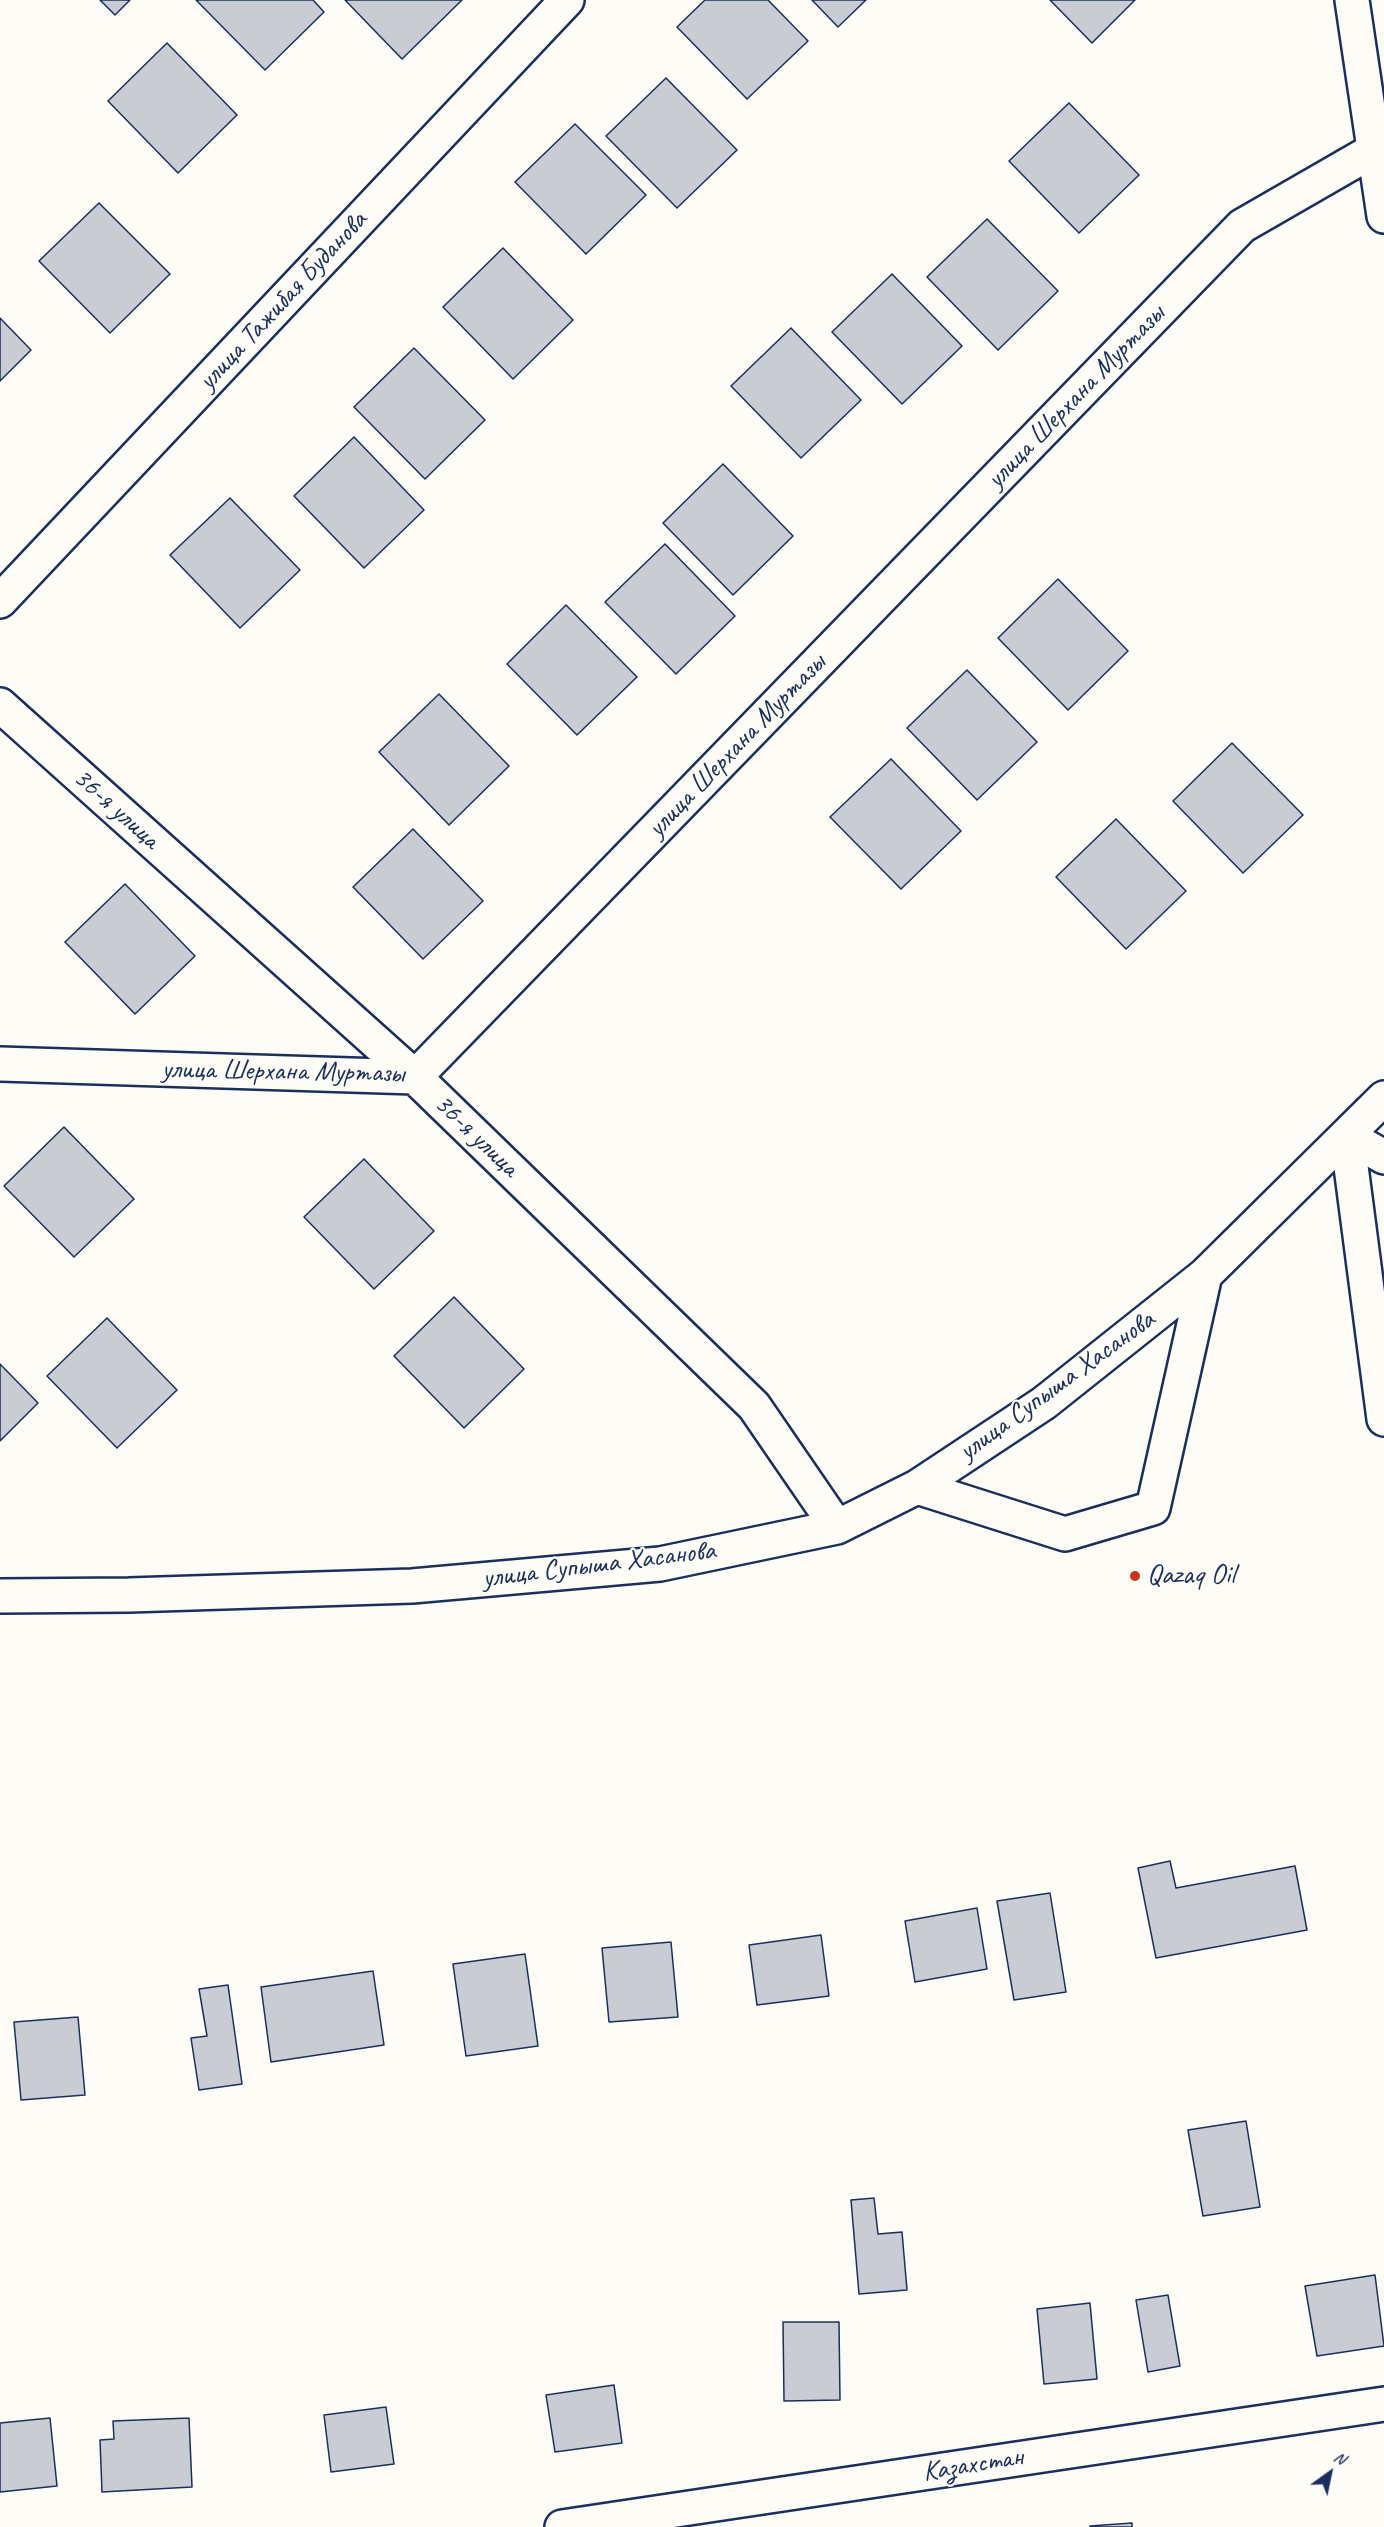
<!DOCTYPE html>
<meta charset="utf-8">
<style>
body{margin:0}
#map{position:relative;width:1384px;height:2527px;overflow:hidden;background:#fdfcf7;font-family:Caveat,sans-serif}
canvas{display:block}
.north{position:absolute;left:1300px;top:2443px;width:60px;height:60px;-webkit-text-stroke:4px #fdfcf7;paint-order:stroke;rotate:33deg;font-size:16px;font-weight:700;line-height:24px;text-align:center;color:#1b2f5e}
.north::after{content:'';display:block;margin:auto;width:21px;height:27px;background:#1b2f5e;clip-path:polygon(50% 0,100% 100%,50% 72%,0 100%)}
</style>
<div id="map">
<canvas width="1384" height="2527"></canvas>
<div class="north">N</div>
</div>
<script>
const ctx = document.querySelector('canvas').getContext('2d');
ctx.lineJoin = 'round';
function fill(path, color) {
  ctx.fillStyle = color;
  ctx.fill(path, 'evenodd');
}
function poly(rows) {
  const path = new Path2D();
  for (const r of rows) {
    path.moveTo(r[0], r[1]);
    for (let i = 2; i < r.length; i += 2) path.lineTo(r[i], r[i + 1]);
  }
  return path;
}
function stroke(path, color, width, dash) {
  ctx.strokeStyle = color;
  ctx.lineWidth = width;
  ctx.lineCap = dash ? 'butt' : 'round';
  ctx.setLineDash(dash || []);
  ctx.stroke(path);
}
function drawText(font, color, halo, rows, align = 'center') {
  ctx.font = font + ' Caveat,sans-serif';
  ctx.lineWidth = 4.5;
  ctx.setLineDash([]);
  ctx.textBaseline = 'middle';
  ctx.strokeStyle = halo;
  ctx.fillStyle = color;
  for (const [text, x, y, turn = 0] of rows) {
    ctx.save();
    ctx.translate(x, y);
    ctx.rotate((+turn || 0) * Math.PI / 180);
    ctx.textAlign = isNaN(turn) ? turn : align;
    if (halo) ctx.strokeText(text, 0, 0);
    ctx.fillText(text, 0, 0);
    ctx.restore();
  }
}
const building = poly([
 [100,0,130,0,115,15,100,0],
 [196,0,313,0,324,12,265,70,196,0],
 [345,0,462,0,402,59,345,0],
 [705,0,768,0,808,41,747,99,677,27,705,0],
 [812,0,866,0,838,27,812,0],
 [1050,0,1135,0,1092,43,1050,0],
 [167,43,237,115,178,173,108,101,167,43],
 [666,78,737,150,677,208,606,136,666,78],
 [1069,103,1139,175,1079,233,1009,161,1069,103],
 [575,124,646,195,586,254,515,182,575,124],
 [99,203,170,274,110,333,39,261,99,203],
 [987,219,1058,291,998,350,927,277,987,219],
 [503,248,573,320,513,379,443,307,503,248],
 [892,274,962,346,902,404,832,332,892,274],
 [0,318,31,350,0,381,0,318],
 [791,328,861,400,801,458,731,386,791,328],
 [414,348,485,420,425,479,354,407,414,348],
 [354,437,424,510,364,568,294,496,354,437],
 [723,464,793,536,733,595,663,523,723,464],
 [230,498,300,570,240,628,170,555,230,498],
 [665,544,735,616,676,674,605,602,665,544],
 [1058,579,1128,651,1068,710,998,638,1058,579],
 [566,605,637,677,577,735,507,664,566,605],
 [967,670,1037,742,977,800,907,728,967,670],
 [439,694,509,766,449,825,379,752,439,694],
 [1232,743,1303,815,1243,873,1173,801,1232,743],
 [891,759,961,831,901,889,830,817,891,759],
 [1116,819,1186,891,1126,949,1056,877,1116,819],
 [413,829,483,901,423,959,353,887,413,829],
 [125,884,195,956,135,1014,65,942,125,884],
 [64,1127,134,1199,74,1257,4,1186,64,1127],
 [364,1159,434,1231,374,1289,304,1217,364,1159],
 [454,1297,524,1369,464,1428,394,1356,454,1297],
 [107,1318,177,1390,117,1448,47,1376,107,1318],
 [0,1364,38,1403,0,1441,0,1364],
 [1170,1861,1176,1888,1295,1866,1307,1930,1156,1958,1138,1868,1170,1861],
 [1050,1893,1066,1992,1014,2000,997,1901,1050,1893],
 [977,1908,987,1969,915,1982,905,1921,977,1908],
 [821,1935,829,1996,757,2005,749,1945,821,1935],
 [671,1942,678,2017,609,2022,602,1948,671,1942],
 [525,1954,538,2046,466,2056,453,1964,525,1954],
 [373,1971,384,2045,271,2062,261,1987,373,1971],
 [228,1985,242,2084,199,2090,191,2038,207,2036,199,1989,228,1985],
 [78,2017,85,2095,21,2100,14,2022,78,2017],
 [1246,2121,1260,2207,1203,2216,1188,2130,1246,2121],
 [874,2198,878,2234,902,2232,907,2290,859,2294,851,2200,874,2198],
 [1375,2275,1384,2346,1317,2356,1305,2286,1375,2275],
 [1168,2295,1180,2366,1148,2372,1136,2300,1168,2295],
 [1090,2303,1097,2379,1044,2384,1037,2309,1090,2303],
 [783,2322,839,2322,840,2400,784,2401,783,2322],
 [614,2385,622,2443,555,2452,546,2395,614,2385],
 [386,2407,394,2464,331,2472,324,2415,386,2407],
 [50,2418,57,2486,0,2492,0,2423,50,2418],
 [189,2418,192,2487,102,2492,100,2440,114,2439,113,2421,189,2418],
 [1132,2523,1132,2527,1090,2527,1090,2526,1132,2523]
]);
const minor = poly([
 [1352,0,1384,216],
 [0,601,567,0],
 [0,705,415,1077,754,1406,837,1527],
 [0,1064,415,1077,1242,226,1374,150,1384,140],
 [1347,1136,1384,1419],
 [1347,1136,1384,1157],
 [917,1487,1065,1534,1153,1508,1205,1275],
 [0,1596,129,1595,412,1586,660,1564,837,1527,917,1487,1044,1403,1205,1275,1384,1098],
 [562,2527,1384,2404]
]);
const markers = [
 [1135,1576,6,"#c8321e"]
];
const streetNames = [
 ["улица Тажибая Буданова",283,301,-47],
 ["улица Шерхана Муртазы",1076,397,-46],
 ["улица Шерхана Муртазы",737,746,-46],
 ["36-я улица",116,809,42],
 ["улица Шерхана Муртазы",283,1072,1],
 ["36-я улица",476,1136,44],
 ["улица Супыша Хасанова",1057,1386,-36],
 ["улица Супыша Хасанова",599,1565,-7],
 ["Казахстан",973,2465,-9]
];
const poiNames = [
 ["Qazaq Oil",1147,1576]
];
fill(building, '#c9ccd3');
stroke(building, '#1b2f5e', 1.5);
stroke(minor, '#1b2f5e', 38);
stroke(minor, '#fdfcf7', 33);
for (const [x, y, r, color] of markers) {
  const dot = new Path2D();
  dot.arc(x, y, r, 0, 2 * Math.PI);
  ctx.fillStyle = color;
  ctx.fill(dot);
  stroke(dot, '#fdfcf7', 2);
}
drawText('28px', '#1b2f5e', '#fdfcf7', streetNames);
drawText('28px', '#1b2f5e', '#fdfcf7', poiNames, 'left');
</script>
